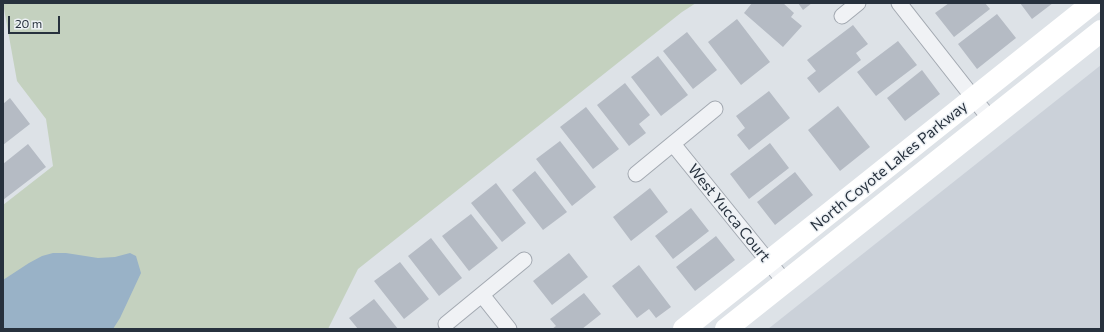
<!DOCTYPE html>
<style>
body{margin:0}
#map{position:relative;width:1104px;height:332px;overflow:hidden;background:#dde2e7;font-family:Commissioner,sans-serif}
canvas{display:block}
.frame{position:absolute;inset:0;border:4px solid #27313d;pointer-events:none}
.scale{position:absolute;left:8px;top:16px;width:52px;height:18px;box-sizing:border-box;border:2px solid #27313d;border-top:0;padding-left:5px;font-size:12px;line-height:14px;white-space:nowrap;color:#27313d;-webkit-text-stroke:3px #edf1f5;paint-order:stroke}
</style>
<div id="map">
<canvas width="1104" height="332"></canvas>
<div class="frame"></div>
<div class="scale">20 m</div>
</div>
<script>
const ctx = document.querySelector('canvas').getContext('2d');
ctx.lineJoin = 'round';
function fill(path, color) {
  ctx.fillStyle = color;
  ctx.fill(path, 'evenodd');
}
function poly(rows) {
  const path = new Path2D();
  for (const r of rows) {
    path.moveTo(r[0], r[1]);
    for (let i = 2; i < r.length; i += 2) path.lineTo(r[i], r[i + 1]);
  }
  return path;
}
function stroke(path, color, width, dash) {
  ctx.strokeStyle = color;
  ctx.lineWidth = width;
  ctx.lineCap = dash ? 'butt' : 'round';
  ctx.setLineDash(dash || []);
  ctx.stroke(path);
}
function drawText(font, color, halo, rows, align = 'center') {
  ctx.font = font + ' Commissioner,sans-serif';
  ctx.lineWidth = 3;
  ctx.setLineDash([]);
  ctx.textBaseline = 'middle';
  ctx.strokeStyle = halo;
  ctx.fillStyle = color;
  for (const [text, x, y, turn = 0] of rows) {
    ctx.save();
    ctx.translate(x, y);
    ctx.rotate((+turn || 0) * Math.PI / 180);
    ctx.textAlign = isNaN(turn) ? turn : align;
    if (halo) ctx.strokeText(text, 0, 0);
    ctx.fillText(text, 0, 0);
    ctx.restore();
  }
}
const built = poly([
 [1101,65,1101,329,768,329]
]);
const green = poly([
 [3,3,696,3,682,12,358,269,328,329,3,329,3,205,53,166,46,119,17,81]
]);
const water = poly([
 [53,253,66,253,98,258,115,257,130,253,136,256,141,273,120,318,113,329,3,329,3,280,29,263,42,256]
]);
const building = poly([
 [752,3,783,3,794,13,791,17,802,26,783,47,744,13],
 [798,3,812,3,803,10],
 [949,3,985,3,990,9,954,37,935,13],
 [1020,3,1053,3,1032,19],
 [997,14,1016,38,977,69,958,44],
 [737,19,770,62,741,85,708,42],
 [853,25,868,44,856,53,861,60,819,93,807,78,816,71,807,60],
 [687,32,717,70,693,89,663,51],
 [898,41,917,65,876,96,857,72],
 [658,56,688,95,661,116,631,77],
 [922,70,940,94,905,121,887,98],
 [625,83,650,115,639,124,646,133,629,146,597,105],
 [769,91,790,118,749,150,737,135,745,128,736,116],
 [10,98,30,124,3,145,3,104],
 [838,106,870,147,840,171,808,130],
 [586,107,619,149,593,169,560,127],
 [560,141,596,187,572,206,536,159],
 [770,143,789,168,749,199,730,174],
 [28,144,46,167,3,200,3,164],
 [535,171,567,212,543,230,512,190],
 [795,172,813,195,775,225,757,202],
 [496,183,526,223,502,242,471,203],
 [650,188,668,212,631,241,613,217],
 [691,208,709,231,673,259,655,236],
 [471,214,498,248,469,271,442,236],
 [716,236,735,260,695,291,676,267],
 [431,238,462,278,439,296,408,256],
 [569,253,588,277,552,305,533,281],
 [400,262,429,299,404,319,374,281],
 [639,265,671,307,656,318,649,309,637,318,612,286],
 [584,293,601,314,582,329,552,329,556,326,550,319],
 [374,299,398,329,358,329,349,318]
]);
const street = poly([
 [899,3,990,119],
 [842,16,858,3],
 [673,144,785,282],
 [636,174,715,109],
 [482,295,509,329],
 [446,324,524,260]
]);
const secondary = poly([
 [684,329,1093,3],
 [726,329,1101,31]
]);
const streetNames = [
 ["North Coyote Lakes Parkway",889,166,-39],
 ["West Yucca Court",729,213,51]
];
fill(built, '#cbd1d9');
fill(green, '#c4d1bf');
fill(water, '#99b2c7');
fill(building, '#b5bbc4');
stroke(street, '#a3a9b1', 17);
stroke(street, '#f0f2f5', 15);
stroke(secondary, '#fff', 22);
drawText('15px', '#27313d', '#edf1f5', streetNames);
</script>
